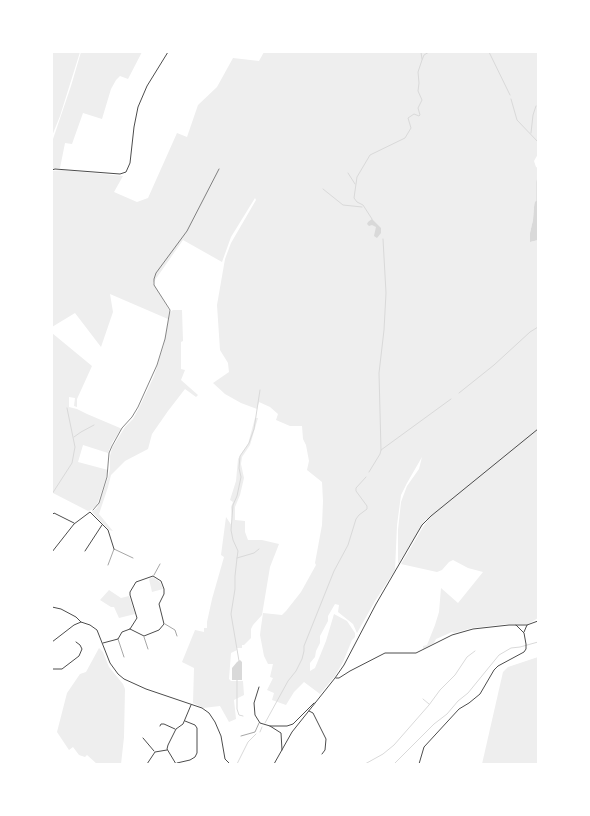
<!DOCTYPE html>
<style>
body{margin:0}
#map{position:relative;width:590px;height:816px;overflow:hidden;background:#fff;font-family:Inter,sans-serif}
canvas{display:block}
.frame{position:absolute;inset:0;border:53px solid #fff;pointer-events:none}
</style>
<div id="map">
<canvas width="590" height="816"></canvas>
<div class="frame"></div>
</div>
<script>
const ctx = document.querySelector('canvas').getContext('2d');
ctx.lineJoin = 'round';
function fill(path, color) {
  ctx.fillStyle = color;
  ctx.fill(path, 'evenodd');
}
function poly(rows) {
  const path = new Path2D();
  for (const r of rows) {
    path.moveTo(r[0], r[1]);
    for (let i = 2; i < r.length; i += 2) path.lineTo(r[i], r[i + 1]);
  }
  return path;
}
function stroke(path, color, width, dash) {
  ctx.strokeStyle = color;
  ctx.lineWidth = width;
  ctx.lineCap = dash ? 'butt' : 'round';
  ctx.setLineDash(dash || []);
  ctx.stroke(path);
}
const green = poly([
 [52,52,80,52,60,116,52,136],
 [81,52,142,52,128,79,120,76,116,80,111,89,102,119,83,113,72,144,65,143,60,168,52,169,52,142,71,86],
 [264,52,538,52,538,154,534,161,536,167,538,168,538,200,534,207,533,220,530,233,530,242,538,240,538,618,528,624,506,624,472,628,454,633,452,632,436,639,434,643,423,649,423,646,427,645,435,625,439,612,441,588,458,603,483,572,468,568,453,560,449,562,442,570,437,572,401,564,423,527,428,520,426,519,398,564,398,530,401,502,407,486,419,469,422,457,407,483,401,495,397,525,395,570,375,601,357,633,353,624,338,612,339,605,335,604,328,616,328,621,320,636,320,643,316,651,315,657,310,663,310,671,315,668,326,641,334,614,347,621,355,633,355,637,352,640,343,662,335,676,320,694,304,682,294,692,286,705,272,700,274,693,267,690,273,678,270,677,273,664,268,664,264,656,260,635,261,627,263,613,282,615,286,611,301,592,316,565,315,563,322,525,323,501,322,482,307,470,309,461,306,445,303,439,302,426,290,426,276,420,278,414,270,407,259,402,257,409,241,403,225,394,213,383,229,372,228,363,220,350,217,305,225,259,231,243,256,200,255,198,231,237,222,262,183,240,153,283,169,310,168,319,110,294,113,312,101,347,75,313,52,327,52,171,62,170,123,176,114,192,137,202,148,198,177,133,187,137,198,105,217,87,233,58,259,61],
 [173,310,182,310,183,341,181,342,181,369,185,370,181,380,198,395,196,397,185,389,168,411,152,434,148,449,125,461,111,475,108,487,99,514,113,531,109,530,92,512,97,508,100,501,108,478,110,469,110,456,112,448,125,427,133,419,139,408,154,376,164,345,170,312],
 [52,333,92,366,77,399,77,407,74,406,75,398,69,397,69,407,77,409,87,414,120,428,121,429,112,443,108,453,83,445,78,462,108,470,106,478,97,505,91,510,88,511,53,493,52,494,52,442,53,442,52,426],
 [255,418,258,418,253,435,250,445,242,457,241,464,244,478,240,495,235,507,235,520,245,521,245,532,248,540,262,540,279,544,270,567,262,615,253,625,251,629,251,638,244,645,242,645,242,648,237,648,236,645,237,650,231,653,229,679,231,681,243,681,244,695,234,700,236,719,229,722,220,706,203,708,193,703,194,668,182,662,195,630,204,632,204,628,207,628,207,622,212,599,224,557,221,555,226,517,232,526,231,507,233,502,230,500,236,481,238,459,248,444],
 [153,577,160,582,163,589,152,592,149,579],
 [109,590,121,598,129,596,135,614,119,618,114,607,111,607,100,600],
 [99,648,103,652,109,667,123,684,125,689,124,737,121,764,97,764,87,755,85,757,79,755,73,747,69,750,57,732,67,693,80,674,86,672],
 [538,657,538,764,482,764,503,672,508,667]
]);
const water = poly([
 [537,200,538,240,530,242,530,233,533,220,534,207,535,202],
 [372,219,381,228,381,233,377,238,374,236,376,227,372,225,369,226,367,224,368,222],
 [240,660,242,662,242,680,232,680,232,668,237,662]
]);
const stream = poly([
 [421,52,422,59],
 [489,52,510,95],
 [511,99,517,120,538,142],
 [531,133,533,115,536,106],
 [348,173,355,184],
 [323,189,343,205,362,207],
 [537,200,537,182,538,177],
 [372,219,363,205,357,202,354,198,357,177,370,155,405,138,411,128,408,118,414,114,419,116,420,115,418,108,422,100,418,91,419,83,418,72,422,60,424,55,429,52],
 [459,393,494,365,530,332,538,327],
 [74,437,81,432,94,425],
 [381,450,379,373,384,330,386,293,383,239],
 [369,472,380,454,381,450,451,399],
 [52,494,72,463,75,447,67,408],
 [237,558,254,553,259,549],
 [239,661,231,614,235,589,235,576,237,558,238,551,233,540,231,530,233,505,237,496,241,477,239,468,240,456,249,443,254,429,260,390],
 [237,680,237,709,239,715,243,716],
 [423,699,429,704],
 [265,723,288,681,296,671,302,659,304,651,304,646,334,571,348,545,356,519,359,515,367,509,367,506,356,491,356,488,366,477],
 [260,732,262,727],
 [237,764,248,742,256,734],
 [365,764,383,754,394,745,429,705,440,690,455,675,467,657,475,651],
 [394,764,434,724,447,714,458,701,468,693,499,655,511,648,520,647,538,642]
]);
const path = poly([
 [93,510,99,503,107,477,109,453,112,446,122,428,132,417,138,407,157,365,165,339,170,310,154,285,154,279,156,273,187,231,219,169]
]);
const service = poly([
 [108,565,114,549,133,558],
 [154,575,160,564],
 [165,624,175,630,177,636],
 [144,637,148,649],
 [118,639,124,657],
 [241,736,255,732,259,723]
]);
const minor = poly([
 [52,170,55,169,120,174,126,172,130,163,134,127,138,107,147,86,168,52],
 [52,515,54,513,74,523],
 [85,551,102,525],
 [52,552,74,524,90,512,108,530,114,549],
 [52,607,61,609,76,617,81,622],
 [516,625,527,625],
 [524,632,527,625,538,621],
 [52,642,74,625,81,622,90,625,97,630,110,663,118,674,124,679,146,689,202,708,209,713,215,722,221,736,225,759,230,764],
 [103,643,118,639,122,632,130,629,137,618,130,595,130,592,136,582,153,576,161,581,164,589,164,594,159,604,164,624,159,630,144,636,130,629],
 [52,669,62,669,79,656,82,649,80,645,76,642],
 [336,678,339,678,350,671,385,653,416,653,452,635,473,629,509,625,516,625,524,633,526,644,526,649,524,652,498,666,494,670,480,694,469,703,459,709,424,747,419,764],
 [259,687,254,703,255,715,260,723,270,726,281,733,282,750],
 [309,711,313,713,326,739,325,750,322,754],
 [160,726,161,724,164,724,175,729],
 [270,726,287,726,293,724,314,703],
 [143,738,154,751],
 [177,763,190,760,195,757,197,753,197,728,195,725,185,721],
 [147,764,155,752,167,750],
 [176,764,167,749,168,745,176,729,183,724,191,705],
 [274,764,292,732,335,678,344,665,376,604,422,525,431,516,538,429]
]);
fill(green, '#eee');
fill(water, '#d9d9d9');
stroke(stream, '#d9d9d9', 1);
stroke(path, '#111', 0.5);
stroke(service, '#4c4c4c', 0.5);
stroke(minor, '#4c4c4c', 1);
</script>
